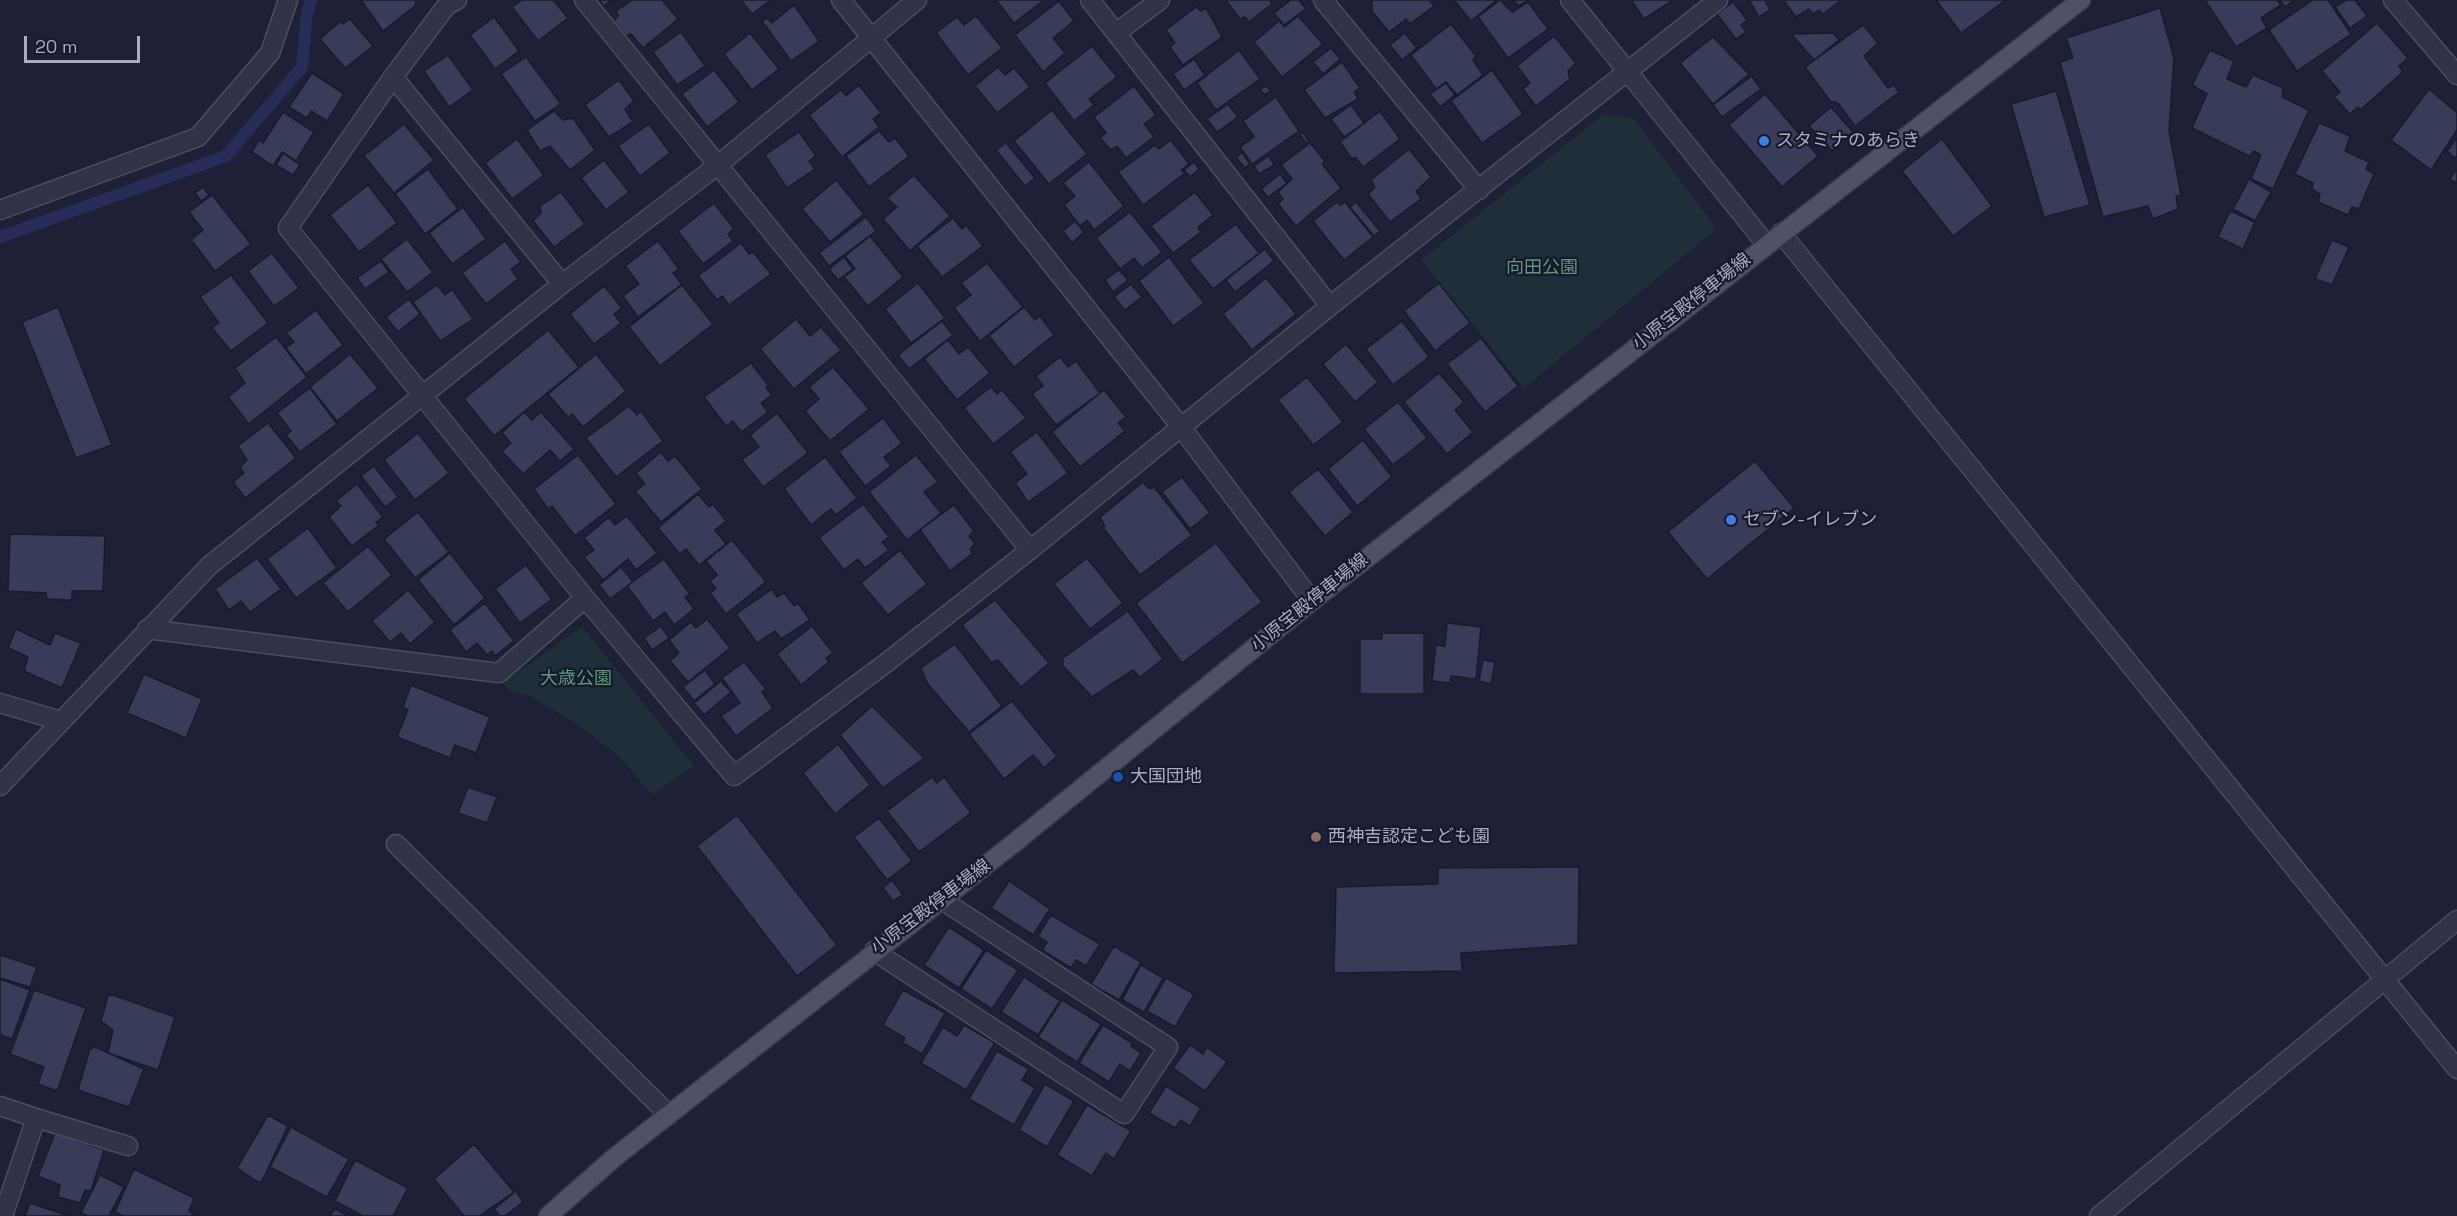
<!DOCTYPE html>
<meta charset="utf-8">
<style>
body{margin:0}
#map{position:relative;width:2457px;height:1216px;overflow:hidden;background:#1d2037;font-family:"Space Grotesk",sans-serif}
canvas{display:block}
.scale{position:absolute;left:24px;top:36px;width:116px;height:27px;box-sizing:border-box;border:3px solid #aaacc5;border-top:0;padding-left:8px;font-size:18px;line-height:21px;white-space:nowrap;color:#aaacc5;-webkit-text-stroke:4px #16192c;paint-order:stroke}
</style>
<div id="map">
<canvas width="2457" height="1216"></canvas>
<div class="scale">20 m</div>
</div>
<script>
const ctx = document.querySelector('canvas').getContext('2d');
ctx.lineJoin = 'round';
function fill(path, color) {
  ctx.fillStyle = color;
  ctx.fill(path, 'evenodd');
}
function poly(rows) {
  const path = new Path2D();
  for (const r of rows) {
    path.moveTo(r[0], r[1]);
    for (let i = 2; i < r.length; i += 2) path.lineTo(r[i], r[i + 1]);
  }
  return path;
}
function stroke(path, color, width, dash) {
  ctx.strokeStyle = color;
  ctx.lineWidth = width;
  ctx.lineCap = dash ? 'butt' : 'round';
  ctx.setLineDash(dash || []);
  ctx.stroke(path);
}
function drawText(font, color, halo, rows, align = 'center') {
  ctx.font = font + ' "Space Grotesk","Noto Sans JP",sans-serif';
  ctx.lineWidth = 4.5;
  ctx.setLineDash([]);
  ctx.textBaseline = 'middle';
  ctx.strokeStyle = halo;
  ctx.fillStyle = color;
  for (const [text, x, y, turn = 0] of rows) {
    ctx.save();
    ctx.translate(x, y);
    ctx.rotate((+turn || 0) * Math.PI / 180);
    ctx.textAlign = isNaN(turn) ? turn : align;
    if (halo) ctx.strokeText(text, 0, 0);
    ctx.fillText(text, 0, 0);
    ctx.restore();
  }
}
const green = poly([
 [1604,114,1633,118,1714,225,1713,232,1524,388,1421,260],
 [582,627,694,766,652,795,621,758,580,726,532,697,507,689,503,682]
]);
const stream = poly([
 [0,237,226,156,302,67,307,13,311,0]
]);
const building = poly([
 [361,0,415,0,416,5,383,31,361,0],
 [522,0,553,0,568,18,538,41,512,7,522,0],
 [599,0,611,0,604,6,599,0],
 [632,0,662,0,678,19,643,48,631,34,626,36,614,21,618,16,616,11,632,0],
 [741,0,771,0,752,14,741,0],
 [996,0,1044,0,1014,23,996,0],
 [1226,0,1270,0,1272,4,1249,22,1245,17,1240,19,1226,0],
 [1291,0,1299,0,1306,9,1284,25,1274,13,1291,0],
 [1372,0,1429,0,1434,6,1410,24,1406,19,1389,32,1372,11,1372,0],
 [1454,0,1497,0,1471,21,1454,0],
 [1500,0,1512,12,1528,2,1548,29,1508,58,1478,17,1500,0],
 [1514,0,1529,0,1518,6,1514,0],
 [1631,0,1673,0,1644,19,1631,0],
 [1749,0,1765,0,1770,10,1759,17,1749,0],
 [1783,0,1839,0,1840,1,1823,14,1819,10,1813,14,1809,9,1796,17,1783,0],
 [1936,0,2006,0,1961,33,1936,0],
 [2205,0,2277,0,2281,5,2261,18,2267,28,2236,47,2205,0],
 [2280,0,2294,0,2285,7,2280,0],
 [2313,0,2328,0,2351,34,2297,71,2269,30,2313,0],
 [2346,0,2355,0,2367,16,2350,28,2335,7,2346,0],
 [1059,1,1074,21,1053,38,1065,53,1043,72,1015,35,1059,1],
 [1733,2,1747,20,1741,25,1746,32,1736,39,1717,14,1733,2],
 [794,5,819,41,791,61,762,21,767,18,772,23,794,5],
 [1196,7,1201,11,1206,8,1222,37,1183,65,1170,47,1175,43,1166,30,1196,7],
 [2160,8,2174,58,2169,131,2181,195,2176,196,2178,209,2153,219,2148,206,2103,217,2060,62,2073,58,2066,38,2160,8],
 [976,16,1002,48,968,75,936,33,957,17,964,25,976,16],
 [1298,16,1323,44,1282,77,1254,42,1279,21,1285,27,1298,16],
 [494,17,519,51,495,69,470,35,494,17],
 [350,19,373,46,345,68,320,39,341,21,343,24,350,19],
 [2377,23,2408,58,2399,66,2403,72,2360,110,2358,107,2350,114,2334,97,2340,92,2322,71,2377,23],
 [1451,24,1476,56,1473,60,1483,75,1457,95,1446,82,1436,89,1411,55,1451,24],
 [1863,25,1878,43,1864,56,1888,88,1894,85,1899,92,1855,126,1838,103,1830,101,1805,67,1863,25],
 [681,32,705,66,677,85,653,52,681,32],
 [750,33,779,69,752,90,724,54,750,33],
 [1405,33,1417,48,1402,60,1390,45,1405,33],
 [1833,33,1839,40,1814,60,1793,36,1793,34,1833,33],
 [1554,36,1576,63,1568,71,1570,79,1536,106,1523,89,1530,83,1517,66,1554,36],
 [1713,37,1749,74,1713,104,1680,63,1713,37],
 [1092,46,1117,77,1089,99,1094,105,1074,121,1045,83,1092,46],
 [1331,48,1340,59,1323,74,1313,62,1331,48],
 [1239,50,1260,79,1216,110,1197,83,1239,50],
 [2210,50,2234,61,2227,79,2246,87,2253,75,2283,88,2282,97,2309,110,2273,189,2251,179,2261,155,2254,151,2249,156,2192,128,2207,94,2192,85,2210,50],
 [448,55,473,90,449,107,424,71,448,55],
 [526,57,561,104,535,121,501,74,526,57],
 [1194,59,1205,75,1184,90,1173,74,1194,59],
 [1342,62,1360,88,1354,92,1358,99,1325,118,1304,90,1342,62],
 [998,67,1005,75,1014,68,1030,87,997,113,975,86,998,67],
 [714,70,739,102,707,127,682,94,714,70],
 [1492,70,1523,114,1482,143,1451,101,1492,70],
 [312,73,344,94,327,121,311,111,307,118,289,107,312,73],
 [1752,76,1761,89,1722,117,1713,105,1752,76],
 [619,80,634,101,625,109,633,122,609,137,585,105,619,80],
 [1446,83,1455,95,1440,107,1430,94,1446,83],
 [859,85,881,113,873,119,879,127,842,157,809,115,841,90,846,96,859,85],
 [1134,86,1156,115,1144,124,1154,137,1126,158,1117,146,1111,150,1100,138,1106,133,1094,117,1134,86],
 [1266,86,1271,91,1264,95,1260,89,1266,86],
 [2429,89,2457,113,2457,130,2431,170,2391,140,2429,89],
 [2056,91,2090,205,2044,217,2011,104,2056,91],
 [1765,94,1818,156,1782,187,1729,125,1765,94],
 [1276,97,1299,131,1252,164,1240,147,1254,137,1243,121,1276,97],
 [1228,104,1238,117,1217,132,1207,119,1228,104],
 [1351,105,1364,123,1344,137,1331,119,1351,105],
 [1831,107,1853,132,1832,151,1809,126,1831,107],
 [1052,110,1087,154,1049,184,1014,141,1052,110],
 [554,111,563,120,573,118,595,150,570,170,550,146,540,151,527,130,554,111],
 [1380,111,1400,139,1363,167,1355,157,1352,159,1340,142,1380,111],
 [283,112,314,132,296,161,282,152,273,166,252,152,259,140,263,143,283,112],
 [2319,123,2350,136,2345,151,2369,162,2366,169,2374,174,2359,209,2352,207,2348,215,2318,202,2320,194,2312,189,2313,183,2295,174,2319,123],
 [404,124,434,160,394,193,364,156,404,124],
 [649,124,670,153,640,176,618,146,649,124],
 [879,131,889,142,895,138,909,156,869,187,846,156,879,131],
 [799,132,816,156,809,161,815,169,787,188,765,155,799,132],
 [1303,132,1309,142,1306,143,1300,135,1303,132],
 [2457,138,2457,156,2455,158,2447,151,2457,138],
 [517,139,544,175,512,199,485,163,517,139],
 [1942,139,1992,206,1953,236,1902,171,1942,139],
 [1171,140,1189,164,1181,170,1185,173,1143,205,1118,172,1155,145,1159,149,1171,140],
 [1006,143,1035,178,1025,186,996,150,1006,143],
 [1310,143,1325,161,1322,164,1341,188,1296,226,1278,204,1283,199,1278,192,1292,179,1281,165,1310,143],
 [1409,149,1431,177,1416,191,1421,199,1390,222,1368,194,1375,187,1371,180,1409,149],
 [283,153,300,165,293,175,276,165,283,153],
 [1242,153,1250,164,1245,168,1236,157,1242,153],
 [1269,156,1274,165,1259,174,1254,166,1269,156],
 [604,160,629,192,606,210,581,178,604,160],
 [1089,162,1124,206,1094,230,1087,220,1080,226,1064,205,1075,196,1063,183,1089,162],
 [1194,162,1199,169,1190,177,1184,170,1194,162],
 [428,169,458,209,425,234,395,194,428,169],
 [2456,170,2457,171,2457,183,2450,179,2456,170],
 [1280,174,1287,183,1268,197,1261,189,1280,174],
 [914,175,950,216,910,251,883,219,897,207,887,198,914,175],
 [2249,179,2271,192,2255,221,2233,209,2249,179],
 [836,180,864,214,830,242,802,209,836,180],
 [368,185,397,223,359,252,330,215,368,185],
 [203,187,209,195,201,201,195,193,203,187],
 [561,192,585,224,554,247,533,221,541,213,540,206,561,192],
 [1195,192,1213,215,1198,227,1201,232,1173,253,1151,226,1195,192],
 [212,195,251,244,215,271,191,240,203,230,189,212,212,195],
 [1337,202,1340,205,1345,202,1373,237,1344,260,1313,221,1337,202],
 [1356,202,1380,231,1374,236,1350,207,1356,202],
 [714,203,734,229,728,234,733,241,703,264,678,231,714,203],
 [463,207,486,239,452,264,429,233,463,207],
 [2230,211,2255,222,2243,249,2218,237,2230,211],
 [1130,212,1162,252,1142,268,1134,258,1120,269,1096,238,1130,212],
 [866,217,876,231,829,266,819,253,866,217],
 [953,218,962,229,966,225,983,246,942,277,917,246,953,218],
 [1075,221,1084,232,1072,243,1063,231,1075,221],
 [1236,224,1259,253,1213,289,1189,260,1236,224],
 [870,236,903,277,868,306,844,277,855,269,845,256,870,236],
 [407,239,433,272,407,292,381,259,407,239],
 [2332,240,2349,247,2332,285,2315,279,2332,240],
 [505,241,521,262,511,269,518,279,486,304,462,273,505,241],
 [658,241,679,269,673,273,682,284,638,317,623,296,639,284,625,266,658,241],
 [741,243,749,254,753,252,771,274,729,305,722,296,717,300,698,276,741,243],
 [1265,249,1274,261,1235,292,1226,280,1265,249],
 [272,253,299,288,274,306,248,271,272,253],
 [844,257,853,269,838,280,829,269,844,257],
 [1169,257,1204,303,1173,326,1139,281,1169,257],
 [381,261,389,272,365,289,357,278,381,261],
 [987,263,1023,307,980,341,954,308,971,295,961,283,987,263],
 [1119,270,1128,280,1113,292,1105,280,1119,270],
 [231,275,268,323,231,351,212,328,219,323,200,297,231,275],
 [1266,278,1296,314,1252,350,1223,314,1266,278],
 [918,283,945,318,911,343,885,309,918,283],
 [1439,283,1470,323,1435,351,1404,311,1439,283],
 [1131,284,1142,297,1125,310,1114,297,1131,284],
 [437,285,445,295,452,289,473,319,440,341,413,302,437,285],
 [682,285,713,324,660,366,629,327,682,285],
 [604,286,622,308,614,314,621,323,594,344,570,314,604,286],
 [409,299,420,314,398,332,386,317,409,299],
 [58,307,112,445,76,458,22,322,58,307],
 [1024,307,1035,320,1040,316,1054,335,1014,367,989,336,1024,307],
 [316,310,343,345,306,374,286,348,294,342,286,333,316,310],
 [796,319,810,336,821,327,841,350,794,389,760,349,796,319],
 [942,321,953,335,909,369,898,355,942,321],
 [1402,321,1429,357,1393,385,1366,349,1402,321],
 [548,330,579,367,494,436,464,399,548,330],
 [276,337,307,377,249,424,228,397,245,383,235,368,276,337],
 [1481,338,1518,386,1485,412,1447,364,1481,338],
 [948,340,959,354,968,347,990,373,957,400,924,359,948,340],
 [1346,344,1378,382,1355,402,1323,364,1346,344],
 [350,354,378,388,337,421,310,387,350,354],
 [596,354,626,391,583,427,572,414,568,417,548,394,596,354],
 [1060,357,1068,367,1076,361,1100,393,1056,425,1032,394,1043,386,1036,376,1060,357],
 [751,363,768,385,766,388,772,395,761,403,768,412,741,432,733,421,726,426,704,397,751,363],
 [833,367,869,409,830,441,805,411,819,399,809,387,833,367],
 [1439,373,1464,402,1455,410,1473,432,1447,454,1404,402,1439,373],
 [1307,377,1343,422,1313,445,1278,400,1307,377],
 [991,387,997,394,1002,390,1026,418,993,444,964,408,991,387],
 [310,388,337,424,300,452,286,435,291,431,277,413,310,388],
 [1104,390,1126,417,1118,423,1125,431,1080,467,1052,432,1104,390],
 [1398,402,1427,438,1393,465,1364,429,1398,402],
 [629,406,637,415,641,411,663,441,616,477,586,438,629,406],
 [524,412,532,420,541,412,574,449,560,461,550,450,523,474,502,451,511,443,502,433,524,412],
 [777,413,808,453,763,487,742,460,759,447,750,435,777,413],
 [883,418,902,443,884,457,891,466,865,486,839,452,883,418],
 [268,423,296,458,245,498,233,482,244,473,240,467,247,460,238,446,268,423],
 [1037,432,1068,473,1028,502,1015,483,1027,474,1010,452,1037,432],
 [418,433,449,473,415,500,384,460,418,433],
 [1363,440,1392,477,1357,506,1328,469,1363,440],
 [661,452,668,461,675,456,702,489,661,522,635,491,645,484,636,473,661,452],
 [578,455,616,504,575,536,552,506,548,509,534,489,578,455],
 [916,455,938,482,924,492,941,513,907,540,869,492,916,455],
 [825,457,857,498,836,515,831,509,811,525,784,489,825,457],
 [1755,461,1794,508,1707,579,1668,532,1755,461],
 [374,466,398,497,385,507,361,476,374,466],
 [1318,469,1353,512,1325,536,1289,492,1318,469],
 [1182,477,1210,513,1190,529,1162,492,1182,477],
 [1143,482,1149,489,1154,487,1192,535,1140,575,1103,528,1105,526,1100,517,1143,482],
 [357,484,383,517,376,522,379,525,352,546,329,517,341,506,336,501,357,484],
 [698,494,709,507,713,504,726,521,715,530,726,544,699,565,686,549,680,554,658,528,698,494],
 [863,504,889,537,882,542,889,550,865,568,858,559,844,570,819,538,863,504],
 [954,505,974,531,969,536,975,544,970,549,973,553,950,571,920,530,954,505],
 [418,512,449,552,415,578,384,539,418,512],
 [627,516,657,553,636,570,628,559,603,580,584,557,594,550,584,538,609,517,615,525,627,516],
 [308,528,337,568,296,598,267,559,308,528],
 [10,534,105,536,103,591,72,591,72,600,47,599,46,593,8,591,10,534],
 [732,540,766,582,726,614,710,593,716,589,710,581,717,575,706,561,732,540],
 [1216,543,1262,602,1182,663,1136,603,1216,543],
 [368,546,392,575,348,612,323,583,368,546],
 [900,550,927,584,888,615,861,583,900,550],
 [450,553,485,598,454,625,418,580,450,553],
 [257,558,281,589,250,612,241,601,229,610,215,589,257,558],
 [1087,558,1123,603,1090,629,1054,584,1087,558],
 [664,559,690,594,685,597,694,609,674,625,665,612,653,621,627,586,664,559],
 [526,565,552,599,520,623,495,589,526,565],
 [621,567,633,582,610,599,599,585,621,567],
 [772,589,777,597,784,593,794,606,798,603,810,620,781,639,775,631,757,643,736,614,772,589],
 [408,590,435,622,410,644,401,633,390,642,372,621,408,590],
 [995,600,1049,663,1021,687,998,660,991,662,962,625,995,600],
 [485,603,514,641,495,656,492,651,487,655,477,643,466,652,450,630,485,603],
 [1128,611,1163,659,1140,677,1133,670,1092,697,1063,666,1063,658,1128,611],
 [707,619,730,648,688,682,670,661,679,653,669,640,691,622,696,628,707,619],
 [1447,623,1481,627,1476,679,1451,676,1450,683,1432,681,1436,645,1445,646,1447,623],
 [661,626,669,638,652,650,644,638,661,626],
 [812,626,833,653,826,658,829,662,801,685,777,654,812,626],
 [16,629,50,645,55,633,81,643,62,688,24,671,28,657,8,648,16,629],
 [1382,633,1424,633,1424,694,1360,694,1360,639,1382,639,1382,633],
 [955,644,1002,706,969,732,927,683,921,668,955,644],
 [1483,660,1495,662,1491,684,1479,681,1483,660],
 [744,662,766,689,762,692,773,708,736,736,721,716,740,703,722,678,744,662],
 [705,670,715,684,694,701,683,687,705,670],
 [144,674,202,699,186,738,127,713,144,674],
 [721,681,731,692,704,715,694,703,721,681],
 [411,685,490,717,476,753,455,745,450,758,397,737,408,710,403,707,411,685],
 [1012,701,1057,756,1044,768,1033,755,1004,779,969,734,1012,701],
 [872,706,924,758,883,788,840,735,872,706],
 [838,744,870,785,835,814,803,773,838,744],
 [932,777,937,783,944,777,971,813,919,852,887,811,932,777],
 [468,787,497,797,487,823,458,813,468,787],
 [737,815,837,945,797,976,697,846,737,815],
 [879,818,912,861,887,880,854,837,879,818],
 [1579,867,1578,945,1461,953,1462,971,1334,973,1336,887,1438,884,1438,868,1579,867],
 [892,880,903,895,893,901,883,888,892,880],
 [1009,881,1050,909,1033,935,991,908,1009,881],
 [1051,915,1100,944,1086,966,1076,960,1071,968,1042,950,1047,942,1038,936,1051,915],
 [949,927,984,950,959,988,924,965,949,927],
 [1114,946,1141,962,1119,1000,1091,984,1114,946],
 [986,950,1018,970,992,1009,961,989,986,950],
 [0,955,37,967,30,987,0,978,0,955],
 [1141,965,1163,978,1144,1012,1122,1000,1141,965],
 [1024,977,1060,1001,1038,1035,1001,1012,1024,977],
 [1166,978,1194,994,1175,1027,1147,1011,1166,978],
 [0,979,30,990,12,1039,0,1035,0,979],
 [34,990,86,1008,57,1091,38,1084,44,1067,10,1054,34,990],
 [903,990,945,1013,922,1054,903,1043,905,1038,883,1025,903,990],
 [113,995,175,1017,158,1070,108,1053,113,1030,101,1021,108,996,113,995],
 [1062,1000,1101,1024,1077,1062,1038,1037,1062,1000],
 [964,1025,995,1043,966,1090,921,1063,943,1027,957,1036,964,1025],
 [1103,1025,1132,1043,1131,1046,1141,1053,1130,1071,1120,1064,1109,1082,1079,1063,1103,1025],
 [1190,1045,1203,1054,1207,1047,1227,1062,1205,1091,1173,1068,1190,1045],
 [95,1047,144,1069,129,1107,78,1090,90,1049,95,1047],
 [997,1051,1029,1069,1022,1080,1035,1088,1014,1125,969,1099,997,1051],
 [1045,1084,1074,1101,1047,1147,1019,1130,1045,1084],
 [1166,1086,1201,1108,1190,1126,1181,1120,1175,1128,1149,1113,1166,1086],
 [1087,1105,1131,1131,1114,1159,1106,1153,1092,1176,1057,1155,1087,1105],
 [268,1115,288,1126,262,1181,258,1182,237,1168,268,1115],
 [291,1127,349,1159,327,1197,270,1167,291,1127],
 [55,1133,104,1150,91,1191,85,1190,80,1203,58,1197,60,1185,38,1176,55,1133],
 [474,1144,514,1192,479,1216,464,1216,434,1179,474,1144],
 [355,1160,408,1188,393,1216,363,1216,335,1201,355,1160],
 [134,1169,194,1198,189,1211,195,1216,123,1216,115,1212,134,1169],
 [100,1175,124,1187,109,1216,88,1216,81,1213,100,1175],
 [516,1191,523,1202,505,1216,500,1216,494,1209,516,1191],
 [30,1203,69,1216,25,1216,30,1203],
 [335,1209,348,1216,330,1216,335,1209]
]);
const minor = poly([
 [457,0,447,5,393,77,288,228,585,598,734,776,882,666,1030,550,1330,306,1718,0],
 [584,0,1030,550],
 [841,0,1181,427,1312,601],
 [1090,0,1330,306],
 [1323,0,1479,190],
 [1570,0,1766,244],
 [2393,0,2457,75],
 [1116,33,1160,0],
 [393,77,562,284],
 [0,210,198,137,270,53,288,0],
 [1781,233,2457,1069],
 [147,629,499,673,585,598],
 [0,703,61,721],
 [0,786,209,566,562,284,718,165,917,0],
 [396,844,669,1115],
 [874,951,1124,1114,1168,1047,942,900],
 [0,1106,36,1118,3,1216],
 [36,1118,128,1146],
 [2099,1216,2457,920]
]);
const major = poly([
 [548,1216,615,1157,1014,843,1312,601,2081,0]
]);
const markers = [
 [1764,141,6,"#3f7fe0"],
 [1731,520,6,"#3f7fe0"],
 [1118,777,6,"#1a4fb4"],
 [1316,837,6,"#8d6e63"]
];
const poiNames = [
 ["スタミナのあらき",1776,141],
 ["セブン-イレブン",1743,520],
 ["大国団地",1130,777],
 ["西神吉認定こども園",1328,837]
];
const parkNames = [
 ["向田公園",1542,268],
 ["大歳公園",576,679]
];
const streetNames = [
 ["小原宝殿停車場線",1692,302,-38],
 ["小原宝殿停車場線",1310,603,-39],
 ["小原宝殿停車場線",931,907,-37]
];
fill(green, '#1f2e38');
stroke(stream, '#272d58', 12);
fill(building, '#383c58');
stroke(building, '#181b2e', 1.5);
stroke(minor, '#4b4e63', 21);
stroke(major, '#373a4e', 21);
stroke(minor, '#303348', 18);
stroke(major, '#4e5168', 18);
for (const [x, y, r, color] of markers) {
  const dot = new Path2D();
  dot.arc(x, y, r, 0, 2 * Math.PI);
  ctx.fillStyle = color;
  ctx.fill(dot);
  stroke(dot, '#16192c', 2);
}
drawText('18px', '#aaacc5', '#16192c', poiNames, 'left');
drawText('18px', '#60977d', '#16192c', parkNames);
drawText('18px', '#aaacc5', '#16192c', streetNames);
</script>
